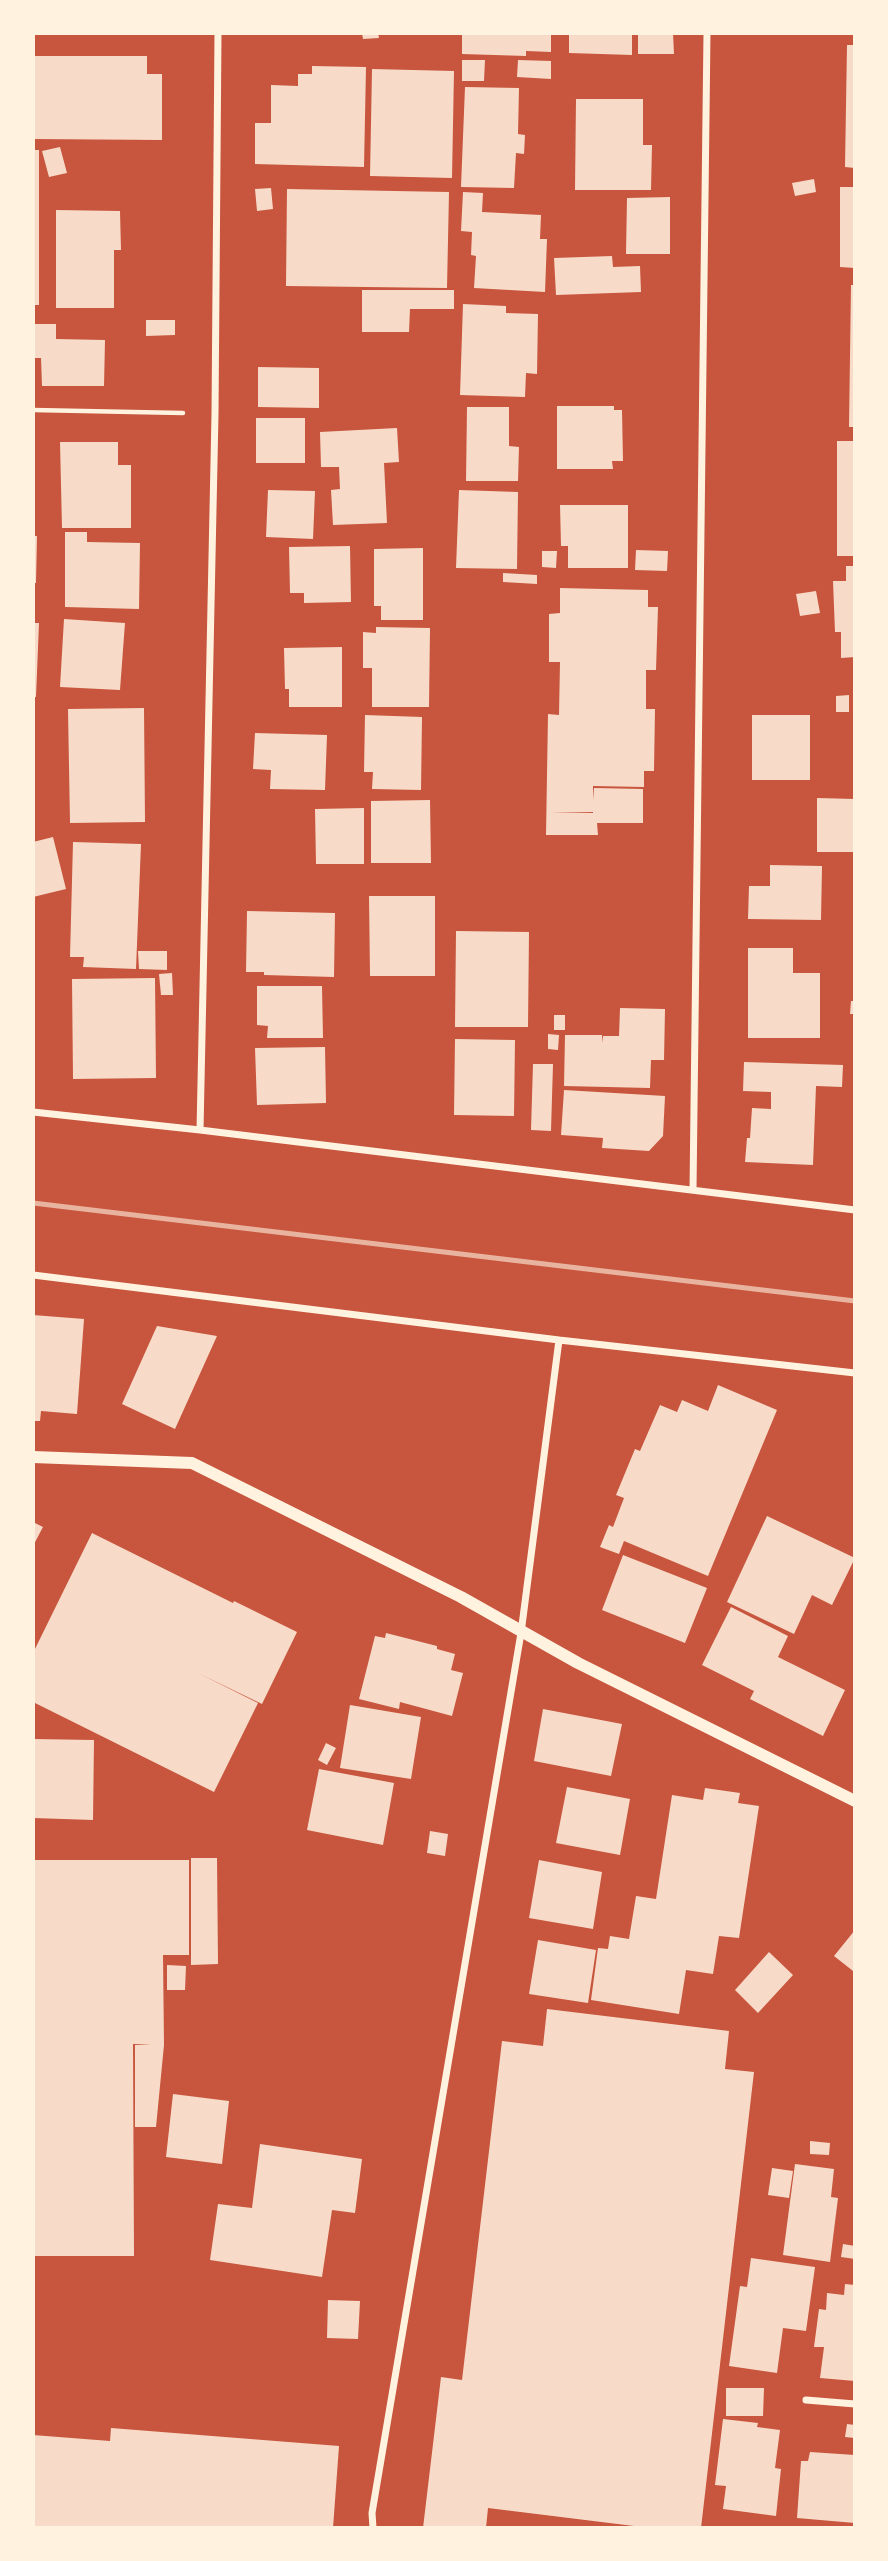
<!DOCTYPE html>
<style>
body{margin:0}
#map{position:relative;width:888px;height:2561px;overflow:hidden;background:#c8553d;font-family:"Varela Round",sans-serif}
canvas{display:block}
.frame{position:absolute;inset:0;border:35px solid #fff3e0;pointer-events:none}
</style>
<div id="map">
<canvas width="888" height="2561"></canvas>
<div class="frame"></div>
</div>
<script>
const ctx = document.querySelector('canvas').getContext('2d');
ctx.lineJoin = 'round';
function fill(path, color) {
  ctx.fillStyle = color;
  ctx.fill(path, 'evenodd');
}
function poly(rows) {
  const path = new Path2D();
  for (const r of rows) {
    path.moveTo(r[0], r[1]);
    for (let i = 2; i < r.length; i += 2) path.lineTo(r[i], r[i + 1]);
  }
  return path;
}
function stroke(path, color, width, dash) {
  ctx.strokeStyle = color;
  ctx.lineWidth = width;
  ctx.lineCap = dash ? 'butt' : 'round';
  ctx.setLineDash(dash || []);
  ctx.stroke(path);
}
const building = poly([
 [362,33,378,33,379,38,363,39],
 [462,33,551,33,551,52,526,51,526,56,462,54],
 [569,33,632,33,632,55,569,53],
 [638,33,673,33,674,54,638,54],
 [847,45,855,45,855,168,845,167],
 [33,56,147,56,147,74,162,74,162,140,33,139],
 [462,60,485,60,484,81,462,81],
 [518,60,551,61,551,79,517,77],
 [312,66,366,67,364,167,255,164,255,123,271,123,271,85,298,86,298,74,312,74],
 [372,69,454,71,452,178,370,176],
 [465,87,519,88,518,134,525,135,524,154,516,153,514,188,461,187],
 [576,99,643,99,643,145,652,145,651,190,575,190],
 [60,147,67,173,49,177,42,151],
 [33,150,39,150,39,305,33,305],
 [814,179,816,192,795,196,792,183],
 [840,187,855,187,855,268,840,267],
 [271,188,273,209,257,211,255,189],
 [287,189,449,192,447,288,286,286],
 [463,192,483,193,482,212,541,215,540,239,547,239,545,292,474,288,476,256,471,255,472,232,461,231],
 [670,197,670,254,626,254,627,198],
 [56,210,120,211,121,250,114,250,114,308,56,308],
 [612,256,613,267,640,266,641,292,556,295,554,258],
 [851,285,855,285,855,427,849,427],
 [362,290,454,290,454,309,410,309,409,332,362,332],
 [463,304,506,306,506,313,538,314,537,374,526,373,525,397,460,395],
 [146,320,175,320,175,335,146,336],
 [33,324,56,324,56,339,105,340,104,386,42,386,41,358,33,358],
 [258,367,319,368,319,408,258,407],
 [557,406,614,406,614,410,622,410,623,461,612,461,613,469,557,469],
 [467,407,509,407,509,446,519,447,518,481,466,481],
 [256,418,305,418,305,463,256,463],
 [397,428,399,462,384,463,387,523,333,525,331,490,340,489,339,467,321,467,320,432],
 [837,441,855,441,855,556,837,556],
 [60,442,118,442,118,465,131,465,131,528,62,528],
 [268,490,315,491,313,539,266,537],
 [459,490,518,492,517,569,456,568],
 [560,505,628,505,628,568,568,568,568,546,561,546],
 [65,532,87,532,87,542,140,543,139,609,65,607],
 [33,536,37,536,36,583,33,583],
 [350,546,351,602,304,603,304,593,290,593,289,547],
 [423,548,423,620,381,620,381,606,374,606,374,549],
 [636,550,668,551,667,571,635,570],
 [542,551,557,551,556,568,542,567],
 [846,566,855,566,855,657,841,658,841,632,835,632,833,581,846,581],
 [503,573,537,575,537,584,503,582],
 [560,588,648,590,648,607,658,607,656,670,646,670,646,709,655,709,654,771,644,771,644,787,593,786,593,800,594,788,643,789,643,823,597,823,598,835,546,835,548,714,559,715,560,662,549,662,549,614,560,613],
 [550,812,593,812,593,813],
 [816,591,820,613,800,616,796,594],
 [64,619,125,623,120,690,60,687],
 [33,623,39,623,36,697,33,697],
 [376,627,430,628,429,707,372,707,372,668,363,668,363,632,376,633],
 [342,647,342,707,289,707,289,689,285,689,284,648],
 [849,695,849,712,836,712,836,696],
 [144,708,145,822,70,823,68,709],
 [365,715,422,717,421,790,372,789,373,772,364,772],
 [752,715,810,715,810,780,752,780],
 [255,733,327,735,325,790,270,789,271,770,253,769],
 [817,798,855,799,855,852,817,852],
 [430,800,431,863,371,863,371,801],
 [364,808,364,864,316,864,315,809],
 [53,837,66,889,33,897,33,842],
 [73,842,141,844,136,969,83,967,84,957,70,957],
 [770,865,822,866,821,920,748,919,749,886,770,886],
 [369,896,435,896,435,976,370,976],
 [247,911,335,913,334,977,264,975,264,972,246,972],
 [456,931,529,932,528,1027,455,1027],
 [748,948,793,948,793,973,820,973,820,1038,748,1038],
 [138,951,167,951,167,970,139,969],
 [172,973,173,995,161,995,159,974],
 [155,978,156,1078,73,1079,72,979],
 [257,986,322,986,323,1038,267,1038,268,1026,257,1025],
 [851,1001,855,1001,855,1014,850,1014],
 [620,1008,665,1009,664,1060,651,1060,650,1088,564,1086,565,1035,602,1035,602,1043,603,1036,619,1036],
 [554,1015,565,1015,565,1030,554,1030],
 [548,1034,559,1035,558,1050,548,1049],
 [455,1039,515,1040,514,1116,454,1115],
 [325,1047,326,1103,257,1105,255,1048],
 [744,1062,843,1065,842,1087,816,1086,813,1165,745,1162,747,1138,750,1138,752,1108,771,1109,771,1092,743,1091],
 [533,1064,553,1064,551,1131,531,1130],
 [564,1090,665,1096,663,1136,649,1151,602,1148,603,1138,561,1135],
 [33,1315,84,1319,77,1414,41,1411,40,1421,33,1421],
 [157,1326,217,1336,175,1429,122,1404],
 [718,1385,777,1410,708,1576,624,1541,619,1554,600,1547,609,1525,613,1527,624,1498,616,1495,635,1449,640,1451,660,1405,677,1412,682,1400,708,1411],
 [767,1516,855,1558,832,1605,812,1595,794,1634,727,1602],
 [33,1522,43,1527,33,1546],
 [92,1533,233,1603,234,1601,297,1632,262,1704,198,1673,258,1703,214,1792,33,1702,33,1653],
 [623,1555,707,1588,685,1643,602,1610],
 [731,1607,788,1636,778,1657,845,1690,823,1736,750,1699,754,1691,702,1665],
 [386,1633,437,1646,437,1649,455,1654,451,1670,463,1673,452,1716,400,1702,399,1709,359,1699,375,1636,385,1638],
 [350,1705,421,1717,411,1779,340,1768],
 [543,1709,622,1724,611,1776,534,1761],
 [33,1739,94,1740,93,1820,33,1818],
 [326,1743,336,1748,327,1765,318,1760],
 [319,1769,394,1783,383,1845,307,1830],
 [567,1787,630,1799,620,1855,556,1843],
 [705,1788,740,1793,738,1803,759,1806,739,1938,719,1936,713,1974,686,1970,679,2014,591,2000,598,1948,608,1949,610,1936,629,1939,636,1896,656,1899,672,1795,703,1800],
 [430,1831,448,1834,445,1856,427,1853],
 [191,1858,217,1858,218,1964,191,1965],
 [33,1860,189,1860,189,1955,163,1955,164,2045,156,2127,135,2127,135,2045,151,2044,133,2044,134,2256,33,2256],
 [539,1860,602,1872,593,1929,529,1918],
 [855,1930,855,1969,853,1971,834,1956],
 [538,1940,596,1950,588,2003,529,1994],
 [769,1952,793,1975,758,2013,735,1990],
 [167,1965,186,1966,185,1990,167,1990],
 [547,2009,729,2031,725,2069,754,2072,701,2528,650,2528,488,2508,486,2528,423,2528,441,2377,462,2380,502,2041,543,2046],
 [173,2094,229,2101,222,2164,166,2157],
 [810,2141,830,2143,829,2155,810,2154],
 [260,2144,362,2159,355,2213,332,2210,322,2277,210,2260,218,2204,252,2208],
 [795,2164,834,2169,831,2197,838,2198,830,2262,783,2255],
 [772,2168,793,2171,789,2198,768,2195],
 [843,2244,855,2246,855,2259,841,2257],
 [751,2258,815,2267,806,2331,783,2328,777,2373,729,2366,740,2286,747,2287],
 [845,2284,855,2285,855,2381,820,2378,824,2347,814,2347,819,2309,826,2310,827,2293,844,2295],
 [328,2300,360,2301,358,2339,327,2338],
 [726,2388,764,2388,763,2416,726,2416],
 [723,2419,758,2423,757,2427,780,2430,775,2468,781,2469,776,2516,723,2509,726,2486,715,2485],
 [847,2424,855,2425,855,2438,845,2437],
 [111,2428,339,2446,333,2528,33,2528,33,2435,110,2441],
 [810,2452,855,2455,855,2523,797,2518,801,2461,808,2461]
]);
const path = poly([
 [33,410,183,413]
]);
const minor = poly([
 [33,1112,200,1130,855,1210],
 [200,1130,215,414,218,33],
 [693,1190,707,33],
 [33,1275,559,1340,855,1373],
 [806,2400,855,2404],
 [373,2528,372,2513,521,1633,559,1340]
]);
const tertiary = poly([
 [33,1457,192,1463,461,1597,578,1663,855,1801]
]);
const rail = poly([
 [33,1203,855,1301]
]);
fill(building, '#f7dbc8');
stroke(path, '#fff3e0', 4.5);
stroke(minor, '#fff3e0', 7);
stroke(tertiary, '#fff3e0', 12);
stroke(rail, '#e9b49f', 5);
</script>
